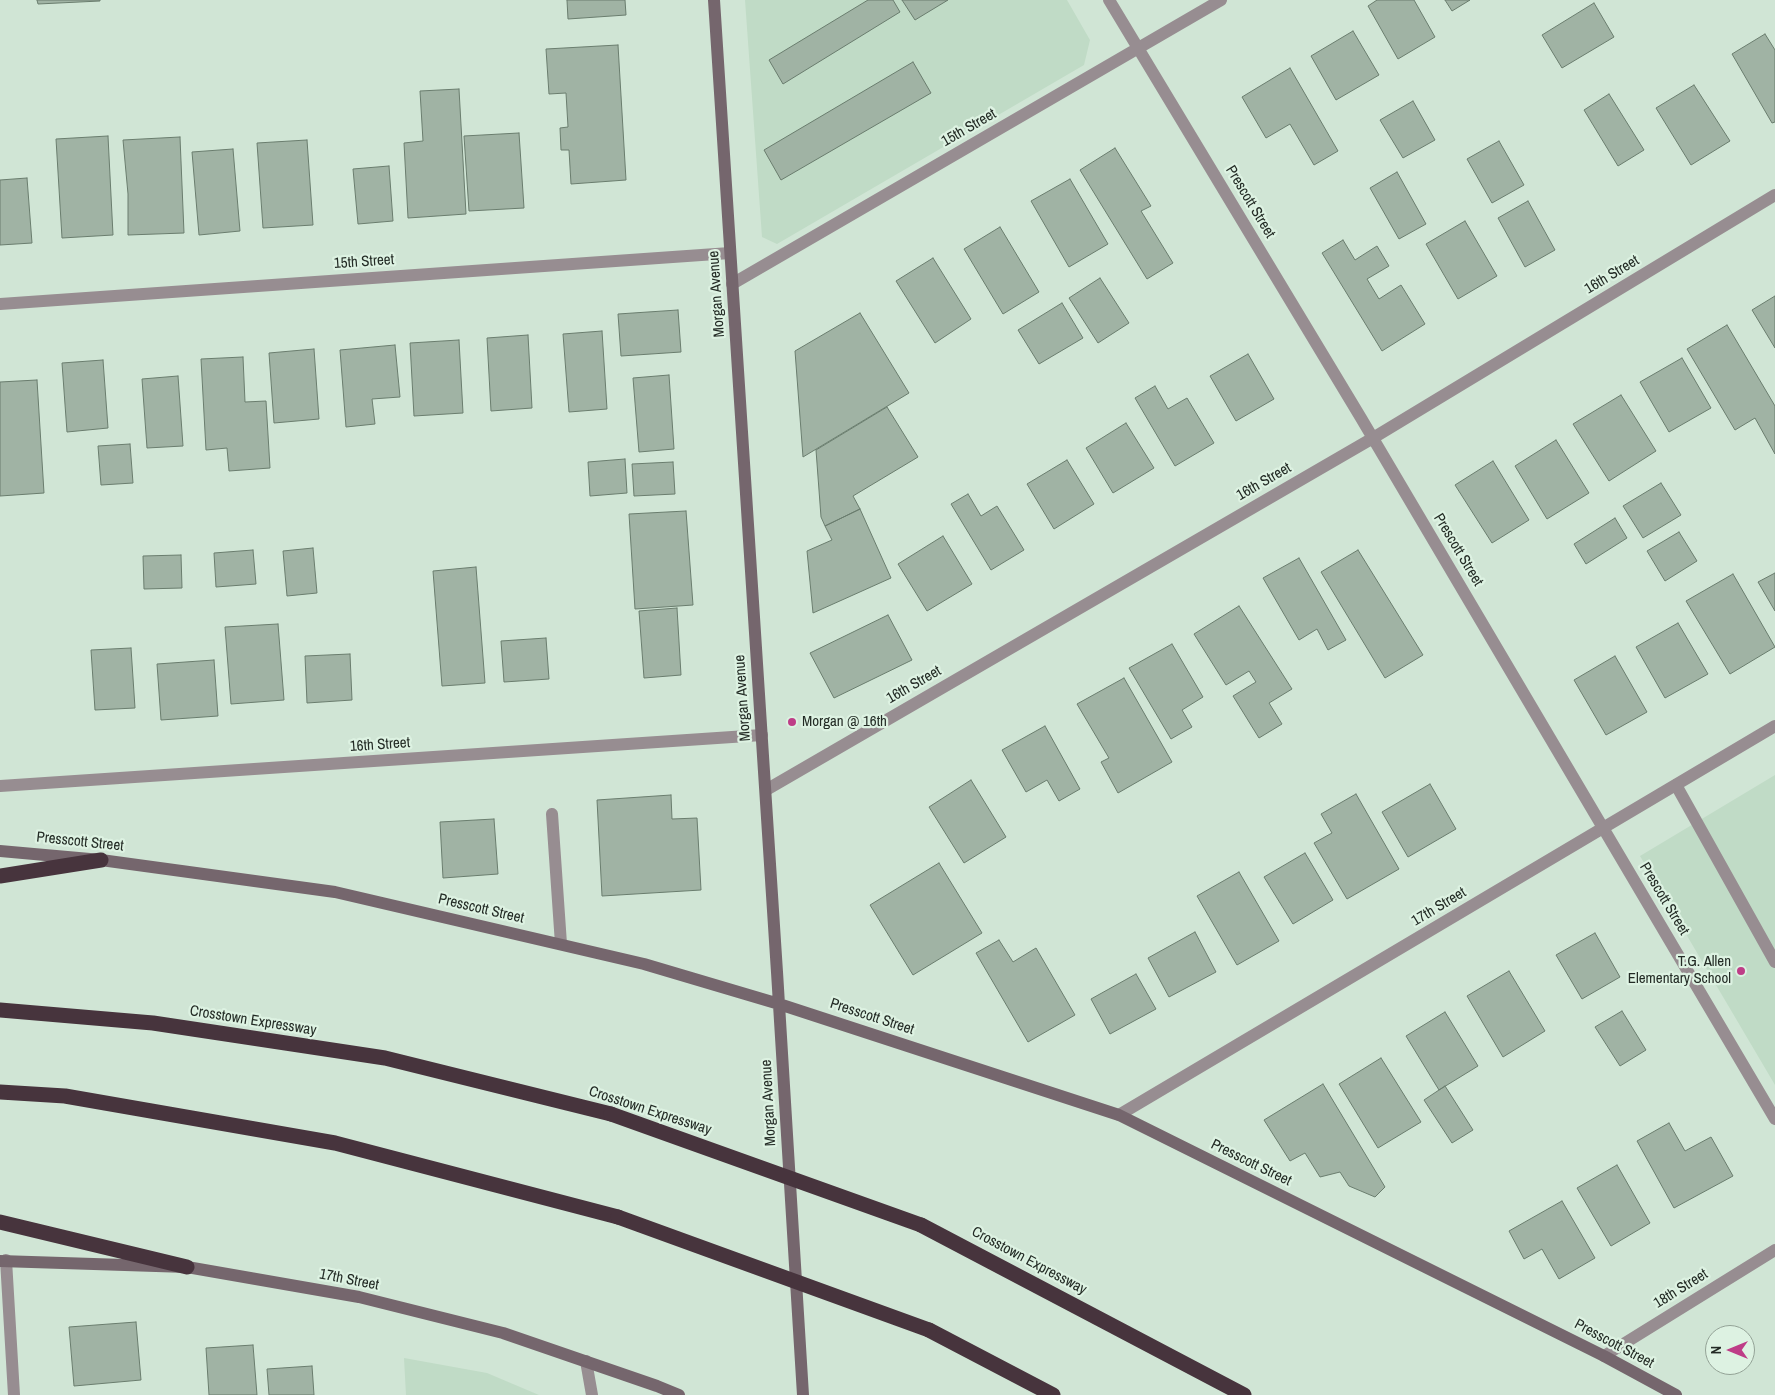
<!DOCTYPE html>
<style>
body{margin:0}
#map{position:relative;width:1775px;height:1395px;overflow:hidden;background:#d0e5d5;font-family:"Archivo Narrow",sans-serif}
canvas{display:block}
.north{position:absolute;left:1705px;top:1325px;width:50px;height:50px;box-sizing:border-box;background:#ddf2e2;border:1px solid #93a296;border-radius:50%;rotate:270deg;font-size:14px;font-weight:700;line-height:20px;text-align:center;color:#232b25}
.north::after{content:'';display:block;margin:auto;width:18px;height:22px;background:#be3d87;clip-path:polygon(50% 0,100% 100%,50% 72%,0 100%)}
</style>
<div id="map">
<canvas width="1775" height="1395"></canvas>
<div class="north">N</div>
</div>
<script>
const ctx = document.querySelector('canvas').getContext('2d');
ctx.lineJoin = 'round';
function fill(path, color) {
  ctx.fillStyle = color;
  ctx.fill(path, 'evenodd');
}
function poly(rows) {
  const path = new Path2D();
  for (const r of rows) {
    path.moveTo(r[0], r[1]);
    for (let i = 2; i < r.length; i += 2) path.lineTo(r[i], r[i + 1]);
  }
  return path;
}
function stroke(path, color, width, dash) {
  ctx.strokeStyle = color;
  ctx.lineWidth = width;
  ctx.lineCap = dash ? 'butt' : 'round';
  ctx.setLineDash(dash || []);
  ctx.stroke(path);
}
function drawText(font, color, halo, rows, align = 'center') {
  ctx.font = font + ' "Archivo Narrow",sans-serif';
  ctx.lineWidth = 4.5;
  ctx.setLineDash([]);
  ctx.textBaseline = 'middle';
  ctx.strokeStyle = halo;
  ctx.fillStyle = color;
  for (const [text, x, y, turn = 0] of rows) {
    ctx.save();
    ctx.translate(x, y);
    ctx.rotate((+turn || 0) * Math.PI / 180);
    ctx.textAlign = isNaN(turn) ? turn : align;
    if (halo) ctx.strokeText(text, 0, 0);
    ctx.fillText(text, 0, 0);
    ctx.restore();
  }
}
const built = poly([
 [745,0,1067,0,1090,40,1084,65,777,244,762,237],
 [1775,775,1775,1085,1640,856],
 [404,1358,487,1373,539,1395,406,1395]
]);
const building = poly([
 [37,0,100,0,100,1,38,4,37,0],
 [567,0,625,0,626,15,568,19,567,0],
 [868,0,893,0,900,12,783,84,769,60,868,0],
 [902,0,948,0,915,20,902,0],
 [1377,0,1414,0,1435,37,1398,59,1368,6,1377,0],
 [1445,0,1470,0,1452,11,1445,0],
 [1594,3,1614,37,1562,68,1542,35,1594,3],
 [1353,31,1379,75,1336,100,1311,56,1353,31],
 [1765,34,1775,50,1775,122,1772,123,1732,54,1765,34],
 [618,45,626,180,571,184,569,150,561,150,560,128,568,127,566,93,549,94,546,49,618,45],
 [913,62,931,93,781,180,764,150,913,62],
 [1290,68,1338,151,1314,165,1290,124,1266,138,1242,97,1290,68],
 [1694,85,1730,141,1691,165,1656,108,1694,85],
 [459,89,466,214,408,218,404,143,423,141,420,91,459,89],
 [1609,94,1644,150,1618,166,1584,110,1609,94],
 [1413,101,1435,140,1403,158,1380,120,1413,101],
 [519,133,524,208,469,211,464,136,519,133],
 [108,136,113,235,62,238,56,139,108,136],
 [180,137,184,233,128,235,128,194,123,140,180,137],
 [307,140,313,225,263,228,257,143,307,140],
 [1499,141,1524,185,1492,203,1467,159,1499,141],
 [1115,148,1151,206,1141,211,1173,263,1147,279,1080,170,1115,148],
 [233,149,240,231,199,235,192,152,233,149],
 [389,166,393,221,358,224,353,169,389,166],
 [1397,172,1426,224,1399,239,1370,188,1397,172],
 [27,178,32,243,0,245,0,180,27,178],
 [1070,179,1108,244,1069,267,1031,201,1070,179],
 [1528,201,1555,250,1525,267,1498,218,1528,201],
 [1465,221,1497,276,1458,299,1426,244,1465,221],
 [1000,227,1039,292,1003,314,964,249,1000,227],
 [1343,240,1355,260,1377,246,1389,266,1367,279,1379,299,1401,285,1425,324,1382,351,1322,253,1343,240],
 [933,258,971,319,935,343,896,281,933,258],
 [1100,278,1129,323,1098,343,1069,298,1100,278],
 [1775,296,1775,348,1752,310,1775,296],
 [1062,303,1083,338,1039,364,1018,330,1062,303],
 [678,310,681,352,621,356,618,314,678,310],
 [860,313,909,393,803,457,795,351,860,313],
 [1727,325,1775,406,1775,454,1755,418,1735,430,1687,349,1727,325],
 [602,331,607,409,569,412,563,334,602,331],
 [528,335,532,408,491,411,487,338,528,335],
 [459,340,463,413,414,416,410,343,459,340],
 [395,345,400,397,372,399,375,424,346,427,340,350,395,345],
 [314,349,319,419,274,423,269,353,314,349],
 [1248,354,1274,399,1236,421,1210,376,1248,354],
 [243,357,245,402,266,401,270,468,229,471,227,448,206,450,201,359,243,357],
 [1682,358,1711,408,1669,432,1640,382,1682,358],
 [103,360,108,428,67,432,62,363,103,360],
 [669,375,674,449,639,452,633,378,669,375],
 [178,376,183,446,147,448,142,379,178,376],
 [37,380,44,493,0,496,0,382,37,380],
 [1155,386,1168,409,1187,398,1214,443,1175,466,1135,398,1155,386],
 [1621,395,1656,451,1609,481,1573,424,1621,395],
 [887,407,918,457,853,496,860,509,825,526,821,517,816,450,887,407],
 [1126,423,1154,468,1113,493,1086,448,1126,423],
 [1556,440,1589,493,1547,519,1515,466,1556,440],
 [130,444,133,483,101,485,98,446,130,444],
 [625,459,627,493,590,496,588,462,625,459],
 [1067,460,1094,504,1054,529,1027,484,1067,460],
 [1493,461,1529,520,1492,543,1455,485,1493,461],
 [673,462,675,494,634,496,632,464,673,462],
 [1661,483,1681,515,1643,538,1623,506,1661,483],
 [968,494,981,516,997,506,1024,550,991,570,951,504,968,494],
 [860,509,891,578,813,613,807,551,832,540,825,526,860,509],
 [686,511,693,605,635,609,629,514,686,511],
 [1615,518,1627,538,1586,564,1574,544,1615,518],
 [1679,532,1697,561,1665,581,1647,551,1679,532],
 [943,536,972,584,927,611,898,564,943,536],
 [313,548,317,593,287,596,283,551,313,548],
 [253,550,256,584,216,587,214,553,253,550],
 [1358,550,1423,655,1385,678,1321,572,1358,550],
 [181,555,182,588,144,589,143,556,181,555],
 [1299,558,1346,640,1328,650,1317,629,1299,640,1263,578,1299,558],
 [476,567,485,683,442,686,433,571,476,567],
 [1775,573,1775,611,1758,582,1775,573],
 [1733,574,1775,647,1730,674,1686,601,1733,574],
 [1239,606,1292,689,1269,703,1282,724,1259,738,1233,696,1256,682,1249,671,1226,685,1194,634,1239,606],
 [677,608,681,675,644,678,639,611,677,608],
 [888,615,912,660,834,698,810,653,888,615],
 [1678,623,1708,674,1665,698,1636,647,1678,623],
 [278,624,284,700,231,704,225,627,278,624],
 [546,638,549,679,504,682,501,641,546,638],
 [1172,644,1203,697,1182,710,1192,727,1171,739,1129,668,1172,644],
 [131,648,135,708,95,710,91,650,131,648],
 [350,654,352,700,307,703,305,656,350,654],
 [1615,656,1647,712,1606,735,1574,680,1615,656],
 [214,660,218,716,161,720,157,664,214,660],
 [1124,678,1172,762,1118,793,1101,762,1109,758,1077,704,1124,678],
 [1045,726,1080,789,1059,801,1047,780,1026,792,1002,750,1045,726],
 [971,780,1006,837,964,863,929,807,971,780],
 [1430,784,1456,829,1408,857,1382,812,1430,784],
 [1356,794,1399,869,1347,899,1314,843,1332,833,1321,814,1356,794],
 [671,795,672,819,697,818,701,890,602,896,597,800,671,795],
 [494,819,498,874,443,878,440,822,494,819],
 [1305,853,1333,900,1293,924,1264,877,1305,853],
 [939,863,982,933,913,975,870,905,939,863],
 [1239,872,1279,941,1237,965,1197,896,1239,872],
 [1195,932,1216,972,1169,997,1148,958,1195,932],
 [1595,933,1620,977,1582,999,1556,955,1595,933],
 [999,940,1013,962,1036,948,1075,1015,1028,1042,976,953,999,940],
 [1509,971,1545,1031,1503,1057,1467,996,1509,971],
 [1136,974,1156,1009,1110,1034,1091,999,1136,974],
 [1622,1011,1646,1050,1620,1066,1595,1027,1622,1011],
 [1445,1012,1478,1066,1439,1090,1406,1036,1445,1012],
 [1381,1058,1421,1122,1378,1148,1339,1084,1381,1058],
 [1323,1084,1385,1187,1375,1197,1349,1186,1340,1172,1320,1177,1305,1153,1290,1161,1264,1120,1323,1084],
 [1445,1086,1473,1130,1452,1143,1424,1100,1445,1086],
 [1669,1123,1685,1151,1711,1137,1733,1176,1674,1208,1637,1141,1669,1123],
 [1617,1165,1650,1223,1611,1246,1577,1188,1617,1165],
 [1562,1201,1595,1258,1559,1279,1542,1249,1524,1259,1509,1231,1562,1201],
 [136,1322,141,1380,74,1386,69,1327,136,1322],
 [253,1345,257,1395,209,1395,206,1348,253,1345],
 [312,1366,314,1395,269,1395,267,1369,312,1366]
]);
const service = poly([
 [1676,785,1775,962],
 [552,814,561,944],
 [586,1361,592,1395]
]);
const minor = poly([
 [1109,0,1361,418,1775,1119],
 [732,284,1221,0],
 [0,304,730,253],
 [0,786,762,735],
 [766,790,1373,438,1775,195],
 [1119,1115,1775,726],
 [6,1260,14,1395],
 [1604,1356,1775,1250]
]);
const secondary = poly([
 [714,0,777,972,803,1395],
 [0,851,101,860,335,892,644,964,779,1004,1119,1115,1604,1356,1676,1395],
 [0,1261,187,1267,359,1297,503,1333,657,1386,679,1395]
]);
const motorway = poly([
 [0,876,101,860],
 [0,1010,153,1023,385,1058,611,1114],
 [0,1092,65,1096,335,1143,618,1217],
 [0,1222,187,1267],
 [921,1225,1244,1395],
 [929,1330,1053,1395]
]);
const motorwayBridge = poly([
 [611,1114,921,1225],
 [618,1217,929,1330]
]);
const markers = [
 [792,722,5,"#be3d87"],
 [1741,971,5,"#be3d87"]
];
const streetNames = [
 ["15th Street",969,128,-30],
 ["Prescott Street",1250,202,59],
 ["15th Street",364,262,-4],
 ["16th Street",1612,275,-31],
 ["Morgan Avenue",717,294,-94],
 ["16th Street",1264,482,-30],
 ["Prescott Street",1458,550,59],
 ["16th Street",914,685,-30],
 ["Morgan Avenue",743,698,-94],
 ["16th Street",380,745,-4],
 ["Presscott Street",80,842,6],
 ["Prescott Street",1664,899,59],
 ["17th Street",1439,907,-31],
 ["Presscott Street",481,909,13],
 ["Presscott Street",872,1017,18],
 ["Crosstown Expressway",253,1021,9],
 ["Morgan Avenue",769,1103,-93],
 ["Crosstown Expressway",650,1111,18],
 ["Presscott Street",1251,1163,26],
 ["Crosstown Expressway",1029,1261,28],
 ["17th Street",349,1280,11],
 ["18th Street",1681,1289,-32],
 ["Presscott Street",1614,1344,28]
];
const poiNames = [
 ["Morgan @ 16th",802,722],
 ["T.G. Allen",1731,962,"right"],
 ["Elementary School",1731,979,"right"]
];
fill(built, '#c0dbc6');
fill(building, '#a0b3a4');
stroke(building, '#6a7d6e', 1);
stroke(service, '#978d91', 12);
stroke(minor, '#978d91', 12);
stroke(secondary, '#75666d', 12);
stroke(motorway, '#47343d', 15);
stroke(motorwayBridge, '#47343d', 15);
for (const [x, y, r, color] of markers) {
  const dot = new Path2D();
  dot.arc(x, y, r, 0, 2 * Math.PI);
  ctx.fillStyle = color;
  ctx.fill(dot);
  stroke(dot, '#ddf2e2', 2);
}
drawText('15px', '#232b25', '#ddf2e2', streetNames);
drawText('15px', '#232b25', '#ddf2e2', poiNames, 'left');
</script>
